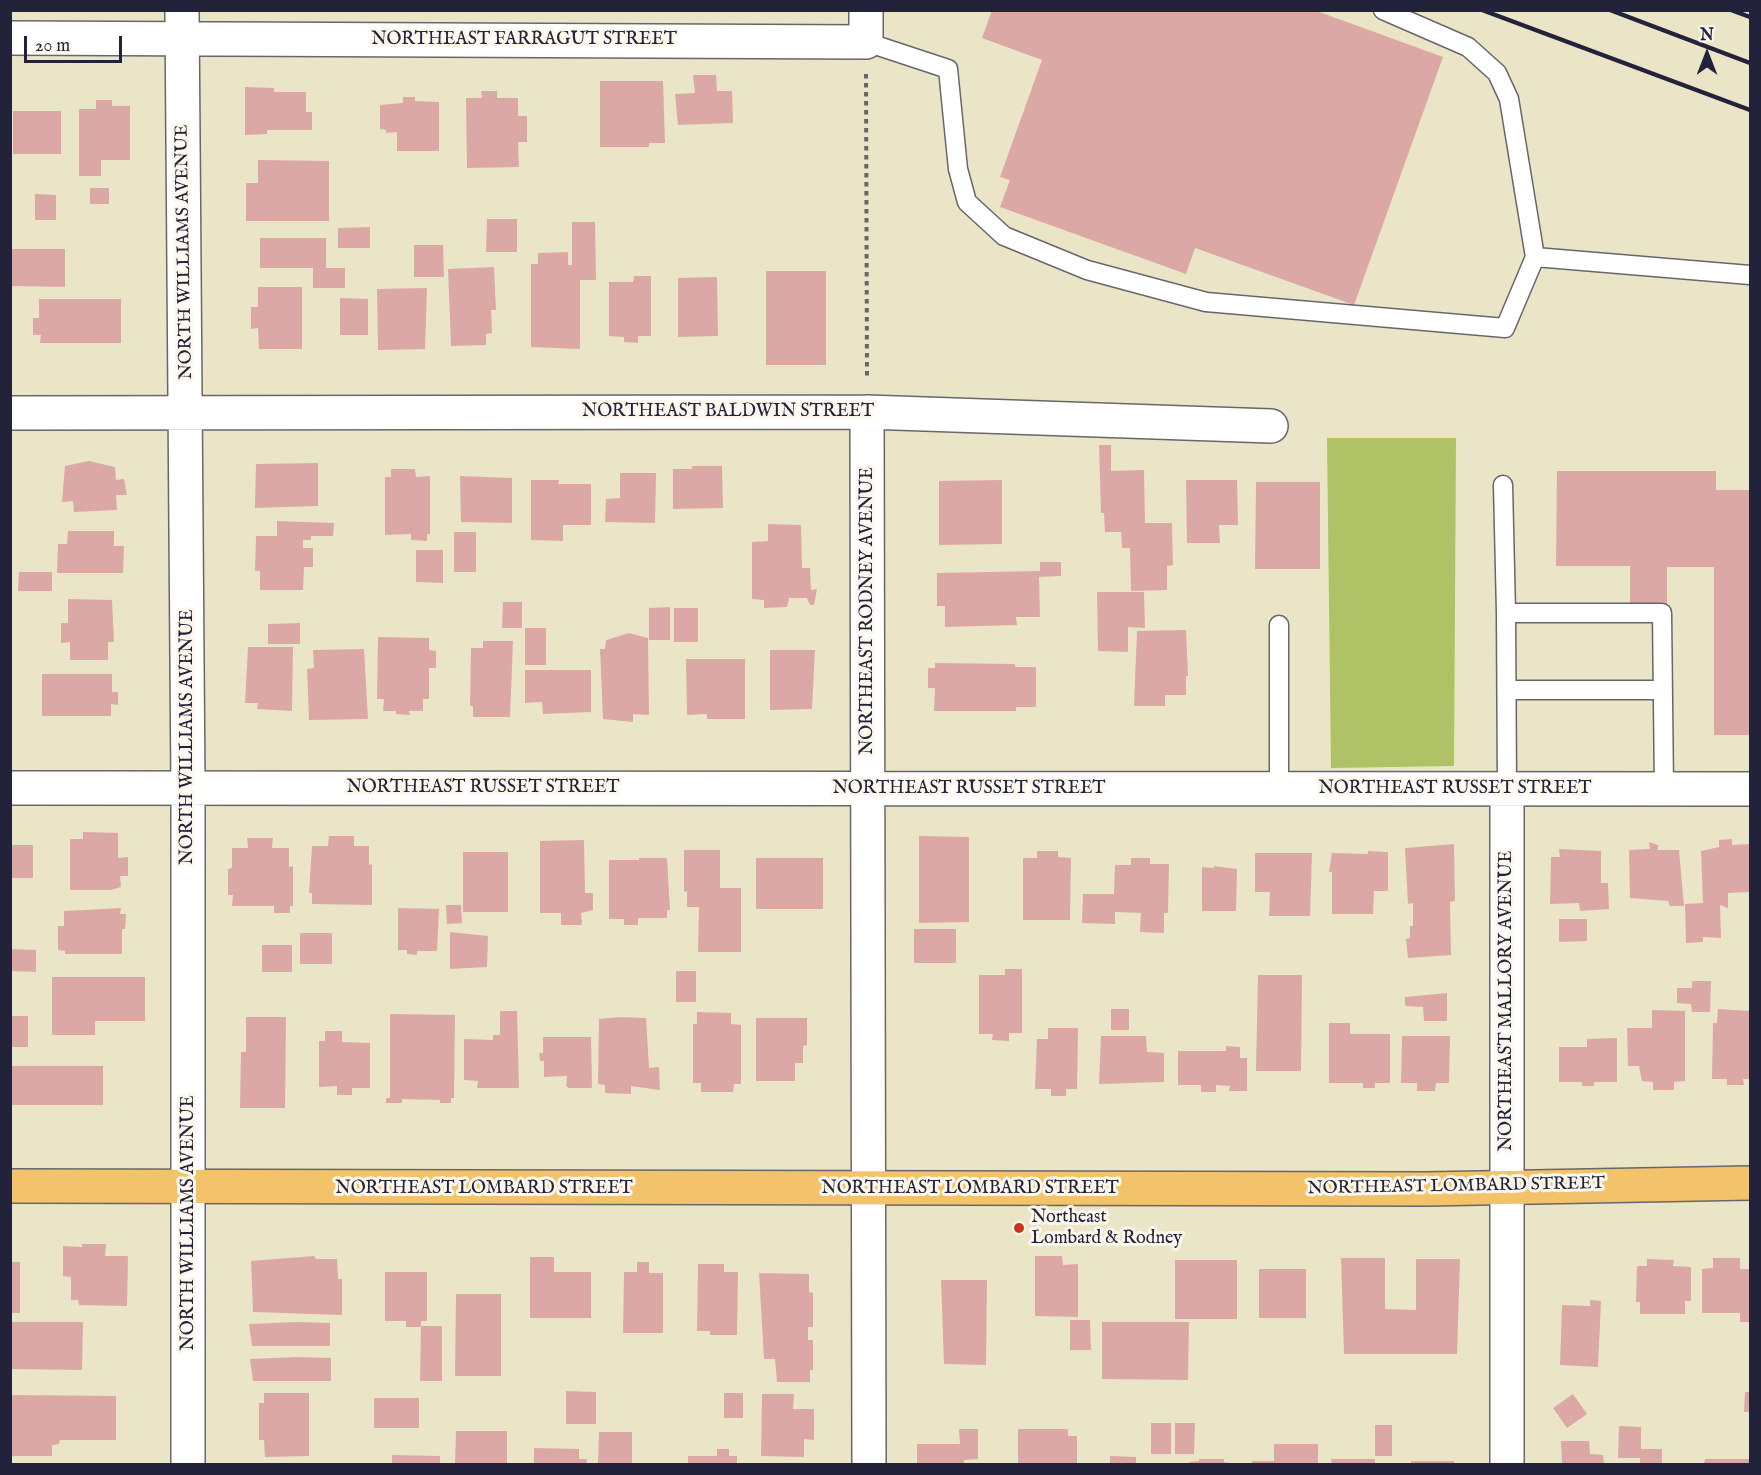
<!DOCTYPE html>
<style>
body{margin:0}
#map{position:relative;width:1761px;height:1475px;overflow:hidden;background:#ebe5c7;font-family:"IM FELL English",serif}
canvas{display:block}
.frame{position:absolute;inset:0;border:12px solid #22223b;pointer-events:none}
.north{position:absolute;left:1677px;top:24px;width:60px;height:60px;-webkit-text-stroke:4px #fbf7ec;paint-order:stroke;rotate:0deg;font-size:16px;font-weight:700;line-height:24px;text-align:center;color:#22223b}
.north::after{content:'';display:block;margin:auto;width:21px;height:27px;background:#22223b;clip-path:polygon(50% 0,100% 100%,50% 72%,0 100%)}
.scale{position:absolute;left:24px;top:36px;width:98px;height:27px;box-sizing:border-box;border:3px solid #22223b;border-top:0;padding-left:8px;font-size:18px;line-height:21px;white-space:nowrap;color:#22223b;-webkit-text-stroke:4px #fbf7ec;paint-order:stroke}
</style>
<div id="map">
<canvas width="1761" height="1475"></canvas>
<div class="frame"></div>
<div class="north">N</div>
<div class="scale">20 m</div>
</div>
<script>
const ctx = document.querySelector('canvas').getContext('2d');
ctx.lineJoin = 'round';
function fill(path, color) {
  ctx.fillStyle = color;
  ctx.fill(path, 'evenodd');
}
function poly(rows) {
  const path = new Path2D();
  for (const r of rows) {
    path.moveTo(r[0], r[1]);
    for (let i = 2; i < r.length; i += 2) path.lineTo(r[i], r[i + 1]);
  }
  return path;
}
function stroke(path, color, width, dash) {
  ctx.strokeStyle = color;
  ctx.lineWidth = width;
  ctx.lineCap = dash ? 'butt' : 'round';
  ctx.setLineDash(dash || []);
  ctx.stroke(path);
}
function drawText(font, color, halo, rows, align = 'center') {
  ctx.font = font + ' "IM FELL English",serif';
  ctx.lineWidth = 6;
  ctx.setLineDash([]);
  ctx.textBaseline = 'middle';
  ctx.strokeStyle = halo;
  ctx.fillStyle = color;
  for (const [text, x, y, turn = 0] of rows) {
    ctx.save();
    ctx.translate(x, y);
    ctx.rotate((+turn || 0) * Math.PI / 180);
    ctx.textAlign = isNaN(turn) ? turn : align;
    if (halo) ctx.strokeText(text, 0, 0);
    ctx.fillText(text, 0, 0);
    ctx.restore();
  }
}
const green = poly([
 [1327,438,1456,438,1454,766,1331,768]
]);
const building = poly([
 [992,10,1314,10,1443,57,1354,305,1195,248,1186,274,1000,207,1010,180,1000,177,1042,60,982,38],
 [693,75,716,75,717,91,732,91,733,123,678,125,675,94,695,93],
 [600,81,663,81,665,143,649,143,649,147,600,147],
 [245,87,274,88,274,92,306,92,306,112,312,112,312,130,267,130,267,134,245,135],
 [481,91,497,91,497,98,518,98,518,116,527,116,527,142,518,142,519,167,467,168,466,98,482,98],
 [403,97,415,97,415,101,439,102,439,151,397,151,397,132,386,133,386,130,380,129,380,105,403,103],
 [96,100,112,100,112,106,130,106,130,160,101,160,101,176,79,176,79,109,96,109],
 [13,111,61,111,61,154,13,154],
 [258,160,329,161,329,221,246,221,246,183,258,183],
 [90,188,109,188,109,204,90,204],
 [35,194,56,195,56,220,35,220],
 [487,219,517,219,517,252,486,252],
 [572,222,595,222,596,280,580,280,580,349,531,347,531,264,538,264,538,253,568,252,568,265,572,265],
 [370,227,370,248,338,248,338,228],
 [260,238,326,238,326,268,345,268,345,288,313,288,313,268,260,268],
 [414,245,443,245,444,277,414,277],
 [11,249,65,249,65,287,11,286],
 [494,267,496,310,491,310,492,333,486,334,486,345,451,346,448,269],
 [766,271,826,271,826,365,766,365],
 [634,276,651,276,651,336,638,336,638,343,624,342,624,337,609,336,609,282,633,282],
 [717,277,718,336,678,337,678,278],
 [258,287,302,287,302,349,259,349,258,328,251,329,251,307,258,307],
 [427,288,425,349,378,350,377,289],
 [340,298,368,299,368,335,340,335],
 [39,299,121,299,121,343,40,343,41,335,33,335,33,318,39,318],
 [1099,445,1111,445,1111,471,1144,470,1145,523,1172,523,1173,565,1167,566,1167,590,1131,591,1130,548,1122,548,1121,532,1105,532,1104,513,1101,513],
 [89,461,115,467,116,480,124,479,127,495,116,495,117,510,74,512,73,501,62,502,65,466],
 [318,463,318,506,255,508,256,464],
 [692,466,722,466,723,508,673,509,673,469,692,469],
 [391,469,415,469,416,477,430,476,430,534,427,534,427,541,411,540,411,534,385,535,385,477,391,477],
 [1557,471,1716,471,1716,490,1750,490,1750,735,1714,735,1714,567,1667,567,1667,609,1630,609,1630,566,1556,566],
 [620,473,656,473,655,523,605,522,606,499,620,498],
 [460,476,512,478,512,523,461,522],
 [531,480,559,480,558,484,591,484,591,525,563,525,563,541,531,540],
 [1002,480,1002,544,939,545,939,481],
 [1186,480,1237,480,1238,525,1219,525,1220,543,1187,543],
 [1256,482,1320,482,1320,569,1255,569],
 [277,521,334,523,333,536,311,536,311,540,303,540,303,548,313,548,313,567,304,567,303,590,260,590,260,571,255,571,256,536,277,536],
 [768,524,801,525,802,568,810,568,811,590,817,589,814,605,810,605,807,598,789,598,787,607,764,608,764,600,752,599,752,542,768,541],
 [68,531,114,531,114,546,124,546,123,573,57,573,58,544,67,544],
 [454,532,476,532,476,572,454,572],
 [416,550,443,550,443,583,416,582],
 [1040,562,1061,562,1061,576,1039,577,1040,617,1016,617,1017,625,945,627,945,606,937,606,937,573,1040,571],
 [19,572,52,572,52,591,18,591],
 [1097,592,1144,592,1145,628,1128,627,1128,652,1098,651],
 [68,599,112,600,114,642,108,642,108,660,70,660,70,642,61,643,61,623,68,623],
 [503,602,522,602,522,628,502,628],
 [670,607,670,640,649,640,649,608],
 [674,608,698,608,698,642,674,642],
 [300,623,300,644,268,644,268,624],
 [525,628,546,628,546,665,525,665],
 [1186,630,1188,676,1186,676,1186,695,1165,695,1165,706,1134,706,1137,631],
 [629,633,648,638,649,715,633,714,633,722,603,719,600,649,605,649,606,640],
 [378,637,429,638,429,650,436,651,436,668,429,668,429,699,423,699,423,711,409,711,410,715,396,714,396,711,383,711,384,699,377,699],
 [483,641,513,641,510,717,473,717,473,706,470,706,471,648,483,648],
 [248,647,293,647,292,711,257,709,258,703,245,703],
 [364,649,368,719,309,720,307,669,314,668,313,650],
 [770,650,815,650,812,709,770,710],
 [686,659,745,659,745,719,707,719,707,714,687,715],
 [935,663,1015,664,1015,667,1036,667,1036,707,1016,707,1016,711,934,711,935,688,928,688,928,668,935,668],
 [525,670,591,670,591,712,543,714,542,702,525,703],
 [42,674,112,674,112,692,118,692,118,705,111,704,111,716,42,716],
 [83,832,118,833,118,858,128,857,128,876,120,876,121,887,111,890,70,890,70,839,83,839],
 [329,836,354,836,354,846,369,846,369,865,372,864,372,905,312,904,312,893,309,893,312,846,328,846],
 [919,836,969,837,969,922,919,923],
 [247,838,273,838,272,848,289,848,289,867,293,866,293,906,290,906,290,913,274,913,274,906,232,906,233,895,228,895,228,869,232,868,232,848,248,848],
 [1732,839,1732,845,1750,844,1750,892,1728,893,1728,908,1720,905,1721,938,1703,937,1703,942,1686,943,1685,904,1703,903,1701,851,1719,847,1719,840],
 [584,840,585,893,593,893,593,910,581,913,582,925,561,925,561,913,540,913,540,841],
 [1649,842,1658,845,1658,850,1679,850,1684,906,1670,906,1668,901,1630,898,1629,850,1650,849],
 [1454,844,1455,901,1450,902,1451,955,1408,958,1406,939,1410,938,1410,926,1413,926,1413,903,1408,904,1405,848],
 [10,845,33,845,33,878,10,878],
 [1559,849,1601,851,1601,883,1608,883,1609,909,1580,911,1579,903,1550,904,1551,857,1560,857],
 [684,850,720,850,720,888,741,888,741,952,698,952,699,907,687,907,687,891,684,892],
 [1037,851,1058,851,1058,857,1071,858,1070,920,1023,920,1023,858,1037,858],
 [1368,851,1388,852,1388,891,1374,891,1373,914,1332,914,1332,872,1329,872,1332,853,1368,854],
 [463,852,508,852,508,912,463,912],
 [1255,853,1312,853,1310,916,1269,916,1270,892,1255,892],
 [639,858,667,858,670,910,667,910,667,918,638,918,638,925,624,925,624,919,609,919,609,860,639,860],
 [756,858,823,858,823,909,756,909],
 [1131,858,1150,858,1150,864,1169,864,1168,913,1164,913,1164,933,1140,932,1141,913,1115,912,1115,924,1082,923,1083,894,1114,894,1115,865,1131,865],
 [1214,866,1237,869,1236,911,1202,911,1202,867,1214,868],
 [446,905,461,905,462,923,447,924],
 [121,908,120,914,126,914,125,929,122,929,122,954,65,954,65,951,58,950,58,926,64,926,64,911],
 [398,908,439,909,437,951,417,951,417,955,407,954,407,950,398,950],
 [1559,919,1587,919,1587,941,1559,942],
 [914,929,956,929,956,963,914,963],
 [450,932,488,936,487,967,450,969],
 [300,933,332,933,332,964,300,964],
 [262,945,292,945,292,972,262,972],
 [10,949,36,950,36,972,10,971],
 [1005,969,1022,969,1022,1033,1009,1033,1009,1041,992,1040,993,1034,979,1034,979,975,1005,975],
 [676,971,696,971,696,1002,676,1002],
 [1258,975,1302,975,1301,1071,1256,1071],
 [52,977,145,977,145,1021,95,1021,95,1035,52,1035],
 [1692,981,1711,981,1710,1012,1692,1012,1691,1004,1677,1003,1677,988,1692,988],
 [1447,993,1447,1021,1424,1021,1423,1007,1405,1006,1405,997],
 [1111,1009,1129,1009,1129,1030,1111,1030],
 [1718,1009,1750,1011,1750,1079,1743,1079,1744,1085,1727,1085,1727,1079,1712,1079,1713,1023,1717,1023],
 [1652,1010,1685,1011,1685,1081,1674,1082,1674,1090,1653,1090,1653,1082,1642,1081,1639,1066,1628,1066,1627,1028,1652,1028],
 [500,1011,517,1011,519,1088,477,1088,478,1081,464,1080,464,1039,493,1040,493,1035,500,1035],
 [697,1012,731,1013,731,1024,741,1025,741,1084,734,1084,733,1092,701,1092,701,1083,693,1083,693,1024,697,1024],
 [390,1014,455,1015,454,1098,451,1098,451,1103,440,1103,440,1100,402,1099,402,1103,386,1103,386,1098,390,1098],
 [10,1016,28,1016,28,1047,10,1047],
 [246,1017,286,1017,285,1108,240,1108,241,1052,246,1052],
 [620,1017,646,1018,649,1068,659,1067,660,1090,631,1086,631,1094,605,1093,605,1085,598,1084,599,1019],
 [756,1018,807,1018,807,1045,803,1046,803,1063,795,1063,795,1081,756,1081],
 [1329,1023,1350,1023,1350,1034,1390,1034,1390,1083,1375,1083,1375,1088,1363,1088,1363,1083,1329,1083],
 [1048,1028,1078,1028,1077,1089,1066,1089,1066,1096,1051,1096,1051,1089,1035,1089,1037,1039,1048,1039],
 [325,1031,342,1031,342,1042,370,1043,370,1088,352,1088,352,1095,337,1095,337,1086,319,1087,319,1041,325,1041],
 [1101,1036,1146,1036,1147,1052,1164,1053,1164,1082,1099,1084],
 [1402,1036,1450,1036,1449,1083,1436,1083,1435,1091,1417,1091,1417,1083,1401,1083],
 [543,1037,591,1037,592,1088,569,1088,566,1086,567,1076,544,1077,544,1061,540,1061,539,1053,543,1053],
 [1617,1038,1617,1082,1594,1082,1594,1086,1582,1086,1582,1082,1559,1082,1559,1047,1587,1047,1587,1039],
 [1226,1046,1240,1047,1240,1058,1247,1058,1247,1091,1229,1091,1230,1086,1216,1085,1216,1092,1201,1092,1201,1085,1178,1085,1178,1051,1226,1051],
 [10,1066,103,1066,103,1105,10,1105],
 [82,1244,106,1244,105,1256,128,1256,127,1306,79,1305,78,1300,71,1300,71,1277,63,1276,63,1246,82,1247],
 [314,1256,316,1259,337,1259,338,1279,342,1279,342,1315,253,1312,251,1261],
 [1035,1256,1062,1256,1063,1265,1078,1264,1078,1317,1035,1316],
 [530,1257,554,1257,554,1272,591,1272,591,1318,530,1318],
 [1341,1258,1385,1258,1385,1309,1416,1310,1416,1259,1460,1259,1457,1354,1344,1354],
 [1713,1258,1740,1258,1740,1269,1750,1269,1750,1322,1740,1322,1740,1313,1702,1313,1702,1269,1713,1268],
 [1647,1259,1674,1260,1673,1266,1691,1267,1691,1301,1685,1301,1685,1314,1640,1314,1640,1302,1636,1302,1637,1266,1647,1266],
 [1175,1260,1237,1260,1237,1319,1175,1319],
 [10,1262,20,1262,20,1313,10,1313],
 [637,1262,649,1262,649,1273,663,1273,663,1333,623,1333,624,1272,637,1272],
 [698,1264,724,1264,724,1272,738,1272,737,1335,710,1335,710,1331,697,1331],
 [1259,1269,1306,1269,1306,1318,1259,1318],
 [385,1272,427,1272,427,1321,421,1321,421,1327,406,1327,406,1321,385,1321],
 [759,1273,809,1274,809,1292,813,1293,813,1327,808,1327,808,1340,813,1340,813,1370,810,1370,810,1382,777,1382,775,1359,764,1359],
 [941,1280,987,1280,986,1365,944,1364],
 [456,1294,501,1294,501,1376,455,1376],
 [1590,1300,1601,1301,1598,1367,1560,1365,1562,1305,1590,1306],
 [1070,1320,1090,1320,1091,1350,1070,1350],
 [10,1322,83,1322,82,1370,10,1369],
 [297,1322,330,1323,330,1346,252,1346,249,1324],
 [1102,1322,1189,1322,1188,1380,1102,1379],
 [421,1326,442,1326,442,1381,420,1381],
 [297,1357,331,1358,331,1381,253,1381,250,1359],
 [566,1391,596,1392,596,1424,566,1424],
 [1745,1392,1750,1392,1750,1412,1744,1412],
 [264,1393,309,1393,309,1456,265,1457,264,1440,259,1440,259,1403,264,1403],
 [724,1393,743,1393,743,1418,724,1418],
 [762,1394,794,1394,793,1409,814,1409,814,1440,804,1439,804,1457,761,1456],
 [1573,1394,1587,1414,1567,1428,1553,1408],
 [10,1395,116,1396,116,1440,60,1440,59,1444,52,1445,52,1456,10,1456],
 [374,1398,419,1398,419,1428,374,1428],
 [1151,1423,1171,1423,1171,1454,1151,1454],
 [1175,1423,1195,1423,1194,1454,1175,1454],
 [1375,1425,1392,1425,1392,1456,1375,1456],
 [1619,1426,1641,1427,1641,1449,1662,1449,1662,1464,1640,1464,1640,1458,1618,1458],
 [959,1429,978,1429,978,1459,964,1460,964,1464,917,1464,917,1444,960,1444],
 [1018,1429,1068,1429,1068,1436,1077,1436,1077,1464,1018,1464],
 [456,1431,507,1431,507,1464,455,1464],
 [599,1432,632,1432,632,1464,598,1464],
 [1561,1441,1589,1441,1590,1454,1603,1455,1604,1464,1562,1464],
 [1274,1444,1318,1444,1318,1464,1252,1464,1252,1461,1274,1461],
 [534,1448,579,1449,579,1459,587,1459,586,1464,534,1464],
 [717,1449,729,1449,729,1456,737,1456,737,1464,688,1464,688,1456,717,1456],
 [392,1455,440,1456,440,1464,392,1464],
 [1110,1456,1136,1457,1136,1464,1110,1464],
 [1199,1459,1224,1459,1224,1462,1234,1464,1189,1464,1189,1462,1199,1461],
 [1331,1459,1375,1459,1375,1464,1332,1464],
 [1705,1459,1750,1459,1750,1464,1704,1464],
 [1411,1461,1454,1461,1454,1464,1411,1464]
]);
const path = poly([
 [866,74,867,378]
]);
const lane = poly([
 [1383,10,1468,47,1497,73,1509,99,1535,257],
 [866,42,948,69,958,169,967,202,1004,236,1087,270,1206,302,1505,328,1535,257,1750,275],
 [1503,485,1506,613,1662,613,1664,789],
 [1506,613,1507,789],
 [1279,625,1279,789],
 [1507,690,1663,690]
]);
const street = poly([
 [182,10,188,788,188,1464],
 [10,38,866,42,866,10],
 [867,412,869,1464],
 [10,413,867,412,1271,426],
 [10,788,1750,789],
 [1507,789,1507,1464]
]);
const primary = poly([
 [10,1186,1426,1189,1750,1183]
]);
const rail = poly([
 [1482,10,1750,110],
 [1610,10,1750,63],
 [1731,10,1750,17]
]);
const markers = [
 [1019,1228,6,"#c8321e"]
];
const streetNames = [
 ["NORTHEAST FARRAGUT STREET",524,40],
 ["NORTH WILLIAMS AVENUE",185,252,-91],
 ["NORTHEAST BALDWIN STREET",728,412],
 ["NORTHEAST RODNEY AVENUE",868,611,-90],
 ["NORTH WILLIAMS AVENUE",188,737,-90],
 ["NORTHEAST RUSSET STREET",483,788],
 ["NORTHEAST RUSSET STREET",969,789],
 ["NORTHEAST RUSSET STREET",1455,789],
 ["NORTHEAST MALLORY AVENUE",1507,1001,-90],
 ["NORTHEAST LOMBARD STREET",1456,1187,-1],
 ["NORTHEAST LOMBARD STREET",484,1189],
 ["NORTHEAST LOMBARD STREET",970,1189],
 ["NORTH WILLIAMS AVENUE",189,1223,-90]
];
const poiNames = [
 ["Northeast",1031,1218],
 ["Lombard & Rodney",1031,1239]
];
fill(green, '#afc266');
fill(building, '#dca8a6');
stroke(lane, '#68666c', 21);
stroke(street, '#68666c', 36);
stroke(primary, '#68666c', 36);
stroke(path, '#68666c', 4, [4.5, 4.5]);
stroke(lane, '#fff', 18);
stroke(street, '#fff', 33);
stroke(primary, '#f2c36a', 33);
stroke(rail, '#22223b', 4.5);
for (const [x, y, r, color] of markers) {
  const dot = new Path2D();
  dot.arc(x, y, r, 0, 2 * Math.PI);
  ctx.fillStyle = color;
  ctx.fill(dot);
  stroke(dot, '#fbf7ec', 2);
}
drawText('18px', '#22223b', '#fbf7ec', streetNames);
drawText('18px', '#22223b', '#fbf7ec', poiNames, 'left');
</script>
